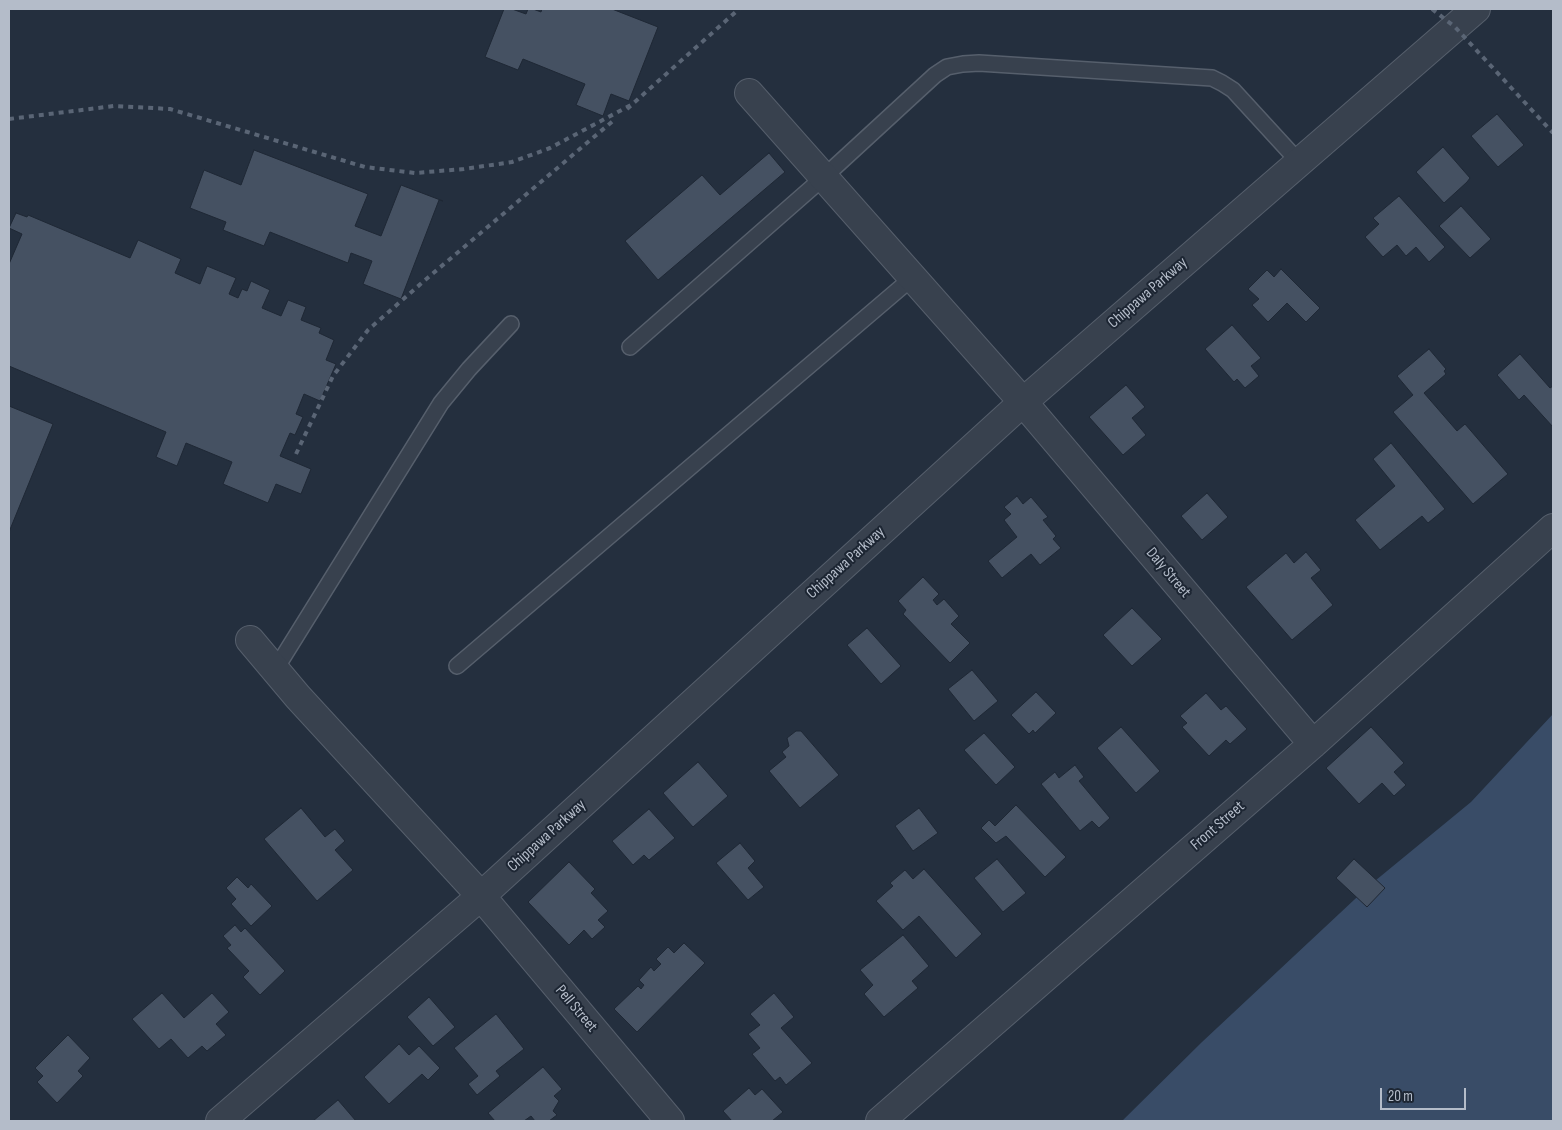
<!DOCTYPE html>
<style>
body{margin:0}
#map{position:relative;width:1562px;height:1130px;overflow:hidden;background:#242f3e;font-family:"Sofia Sans Condensed",sans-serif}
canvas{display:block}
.frame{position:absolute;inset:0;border:10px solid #b4bcc9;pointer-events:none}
.scale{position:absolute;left:1380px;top:1088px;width:86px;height:22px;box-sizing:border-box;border:2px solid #b4bcc9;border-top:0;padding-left:6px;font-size:15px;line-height:18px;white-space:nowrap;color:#b4bcc9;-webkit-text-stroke:4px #1d2633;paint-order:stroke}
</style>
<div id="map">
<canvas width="1562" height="1130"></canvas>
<div class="frame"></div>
<div class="scale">20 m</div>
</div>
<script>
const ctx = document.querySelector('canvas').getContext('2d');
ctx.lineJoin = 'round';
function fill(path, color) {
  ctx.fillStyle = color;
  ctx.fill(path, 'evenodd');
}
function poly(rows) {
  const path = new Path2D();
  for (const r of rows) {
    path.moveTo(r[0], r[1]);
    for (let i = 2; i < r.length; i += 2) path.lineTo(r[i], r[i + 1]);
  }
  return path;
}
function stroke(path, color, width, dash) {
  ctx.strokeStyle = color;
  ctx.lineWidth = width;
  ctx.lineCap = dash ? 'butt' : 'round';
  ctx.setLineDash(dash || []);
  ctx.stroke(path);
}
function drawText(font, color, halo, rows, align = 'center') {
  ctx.font = font + ' "Sofia Sans Condensed",sans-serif';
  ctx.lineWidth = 4;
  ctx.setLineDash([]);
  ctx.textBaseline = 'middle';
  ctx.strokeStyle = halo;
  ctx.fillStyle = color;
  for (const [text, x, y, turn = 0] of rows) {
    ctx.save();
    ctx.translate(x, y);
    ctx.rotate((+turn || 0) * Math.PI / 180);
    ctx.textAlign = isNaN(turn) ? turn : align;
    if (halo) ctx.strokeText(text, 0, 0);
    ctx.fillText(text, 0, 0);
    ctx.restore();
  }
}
const water = poly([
 [1553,714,1553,1121,1122,1121,1202,1042,1370,885,1471,802]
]);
const building = poly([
 [504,9,512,9,526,14,528,9,533,9,541,12,542,9,612,9,658,27,629,101,611,94,603,116,576,105,585,84,523,59,518,70,485,57,504,9],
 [1497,114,1524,145,1498,167,1471,136,1497,114],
 [1443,147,1470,178,1467,182,1444,203,1416,172,1443,147],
 [254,150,368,194,355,226,381,236,401,185,443,201,439,200,401,299,363,284,372,261,351,253,348,263,270,232,264,246,223,230,226,222,190,208,204,170,241,185,254,150],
 [769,153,785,172,658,280,625,241,702,175,720,195,769,153],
 [1399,196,1445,247,1429,262,1416,247,1406,256,1397,245,1383,257,1365,237,1379,224,1373,218,1399,196],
 [1461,206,1491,239,1470,258,1439,226,1461,206],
 [16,213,27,217,28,215,130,258,138,240,181,259,175,273,200,284,207,266,236,278,229,294,238,298,242,289,247,291,251,281,270,290,262,308,281,316,288,300,306,307,301,320,321,328,319,333,334,340,326,360,336,364,320,401,304,394,296,414,303,417,295,435,290,433,280,456,311,469,301,494,276,484,268,503,223,484,232,462,186,443,177,466,156,457,166,432,9,366,9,264,22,234,9,228,16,213],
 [1281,269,1320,308,1306,322,1287,303,1268,322,1252,305,1259,299,1248,289,1267,270,1274,277,1281,269],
 [1232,325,1261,358,1251,366,1259,376,1245,388,1237,379,1234,382,1205,349,1232,325],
 [1429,349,1446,369,1444,371,1446,374,1424,393,1457,431,1465,424,1508,474,1473,504,1393,412,1413,395,1397,376,1429,349],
 [1520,354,1550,388,1553,386,1553,427,1524,395,1519,400,1497,375,1520,354],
 [1126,385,1145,407,1132,418,1146,435,1123,455,1089,417,1126,385],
 [9,406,53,424,9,532,9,406],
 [1391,443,1445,509,1428,523,1422,516,1380,550,1355,520,1395,486,1373,459,1391,443],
 [1207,493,1228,517,1202,540,1181,516,1207,493],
 [1017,496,1023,504,1031,497,1048,517,1043,520,1056,536,1053,539,1061,548,1040,565,1031,554,1002,578,988,561,1017,537,1004,520,1011,514,1004,507,1017,496],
 [1306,552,1321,570,1311,578,1333,605,1292,640,1246,587,1286,553,1294,563,1306,552],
 [923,577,939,594,933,600,937,605,944,599,959,616,951,624,970,643,950,663,903,614,906,610,898,601,923,577],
 [1132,608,1162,639,1132,666,1103,635,1132,608],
 [867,628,901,666,881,684,847,645,867,628],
 [972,670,998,701,974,721,948,689,972,670],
 [1036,692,1056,713,1035,733,1033,730,1029,734,1011,715,1036,692],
 [1206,693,1221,710,1226,706,1247,729,1230,744,1226,740,1209,756,1182,727,1187,723,1180,716,1206,693],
 [1121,727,1160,771,1136,793,1097,748,1121,727],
 [1371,727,1404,763,1394,772,1406,785,1394,796,1382,783,1359,804,1326,768,1371,727],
 [796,731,801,731,839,775,800,808,769,771,786,757,782,752,789,746,787,738,796,731],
 [984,733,1015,767,996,785,964,750,984,733],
 [698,762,728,796,693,827,663,793,698,762],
 [1075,765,1084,777,1079,781,1110,818,1099,828,1092,821,1080,831,1041,784,1055,772,1059,778,1075,765],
 [1016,805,1066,857,1045,877,1006,836,996,843,981,828,989,820,995,826,1016,805],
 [301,808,325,837,335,829,345,841,335,850,353,870,317,901,264,839,301,808],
 [919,808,938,833,913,851,895,826,919,808],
 [649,809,675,838,649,860,644,855,633,865,612,841,649,809],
 [740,843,755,861,748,868,764,887,748,900,716,863,740,843],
 [997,859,1026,893,1003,912,974,878,997,859],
 [1354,859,1385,888,1367,907,1336,878,1354,859],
 [569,862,595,889,591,893,608,911,598,920,605,927,592,939,584,930,569,945,528,902,569,862],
 [924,869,982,934,956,958,919,916,903,930,876,901,893,886,890,883,905,870,913,879,924,869],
 [237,877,248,888,251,884,272,906,251,926,231,904,236,899,226,888,237,877],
 [235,925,241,932,245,928,285,971,260,995,243,977,249,971,227,948,231,945,223,936,235,925],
 [903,935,929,966,912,981,918,988,884,1017,864,994,873,985,860,970,903,935],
 [684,943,705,963,637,1032,614,1009,638,986,641,989,644,985,639,980,651,967,654,971,661,964,656,959,668,947,674,953,684,943],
 [162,993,184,1018,212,993,229,1012,216,1024,226,1035,207,1051,202,1046,188,1058,171,1039,159,1049,132,1019,162,993],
 [774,993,794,1017,781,1028,812,1063,786,1085,780,1077,775,1081,752,1054,760,1048,748,1034,760,1025,750,1014,774,993],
 [429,997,455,1027,433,1046,407,1017,429,997],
 [496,1014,524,1049,496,1071,500,1076,477,1095,468,1084,478,1076,454,1048,496,1014],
 [68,1035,90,1058,78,1071,83,1076,57,1103,37,1082,43,1076,35,1068,68,1035],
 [399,1044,409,1055,419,1046,440,1068,428,1080,422,1074,389,1104,364,1077,399,1044],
 [543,1067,562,1089,554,1096,559,1101,553,1111,557,1115,549,1121,535,1121,531,1116,524,1121,495,1121,488,1113,543,1067],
 [749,1088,755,1095,762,1089,783,1112,772,1121,732,1121,723,1111,749,1088],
 [338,1100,356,1121,313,1121,338,1100]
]);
const service = poly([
 [630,347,824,177,935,75,947,67,963,64,979,63,1212,78,1222,83,1233,90,1299,162],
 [457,666,912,278],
 [275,670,441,403,469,369,511,324]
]);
const minor = poly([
 [749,93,1023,402,1313,744],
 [250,640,298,697,481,896,670,1121],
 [220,1121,481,896,1023,402,1476,9],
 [880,1121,1313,744,1553,528]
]);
const rail = poly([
 [1432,9,1455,27,1553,133],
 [627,109,739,9],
 [9,119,114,106,170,109,365,167,415,173,464,169,512,162,550,148,631,105],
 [296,454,333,376,368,330,424,281,614,120]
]);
const streetNames = [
 ["Chippawa Parkway",1148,293,-41],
 ["Chippawa Parkway",846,563,-42],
 ["Daly Street",1168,573,50],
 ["Front Street",1218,826,-41],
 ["Chippawa Parkway",547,836,-42],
 ["Pell Street",576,1009,50]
];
fill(water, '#394c67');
fill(building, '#455162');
stroke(building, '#1f2835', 1);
stroke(service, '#565f6c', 18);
stroke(minor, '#565f6c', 30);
stroke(service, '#38414e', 15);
stroke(minor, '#38414e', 28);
stroke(rail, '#5a6575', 4, [5, 5]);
drawText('16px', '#b4bcc9', '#1d2633', streetNames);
</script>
